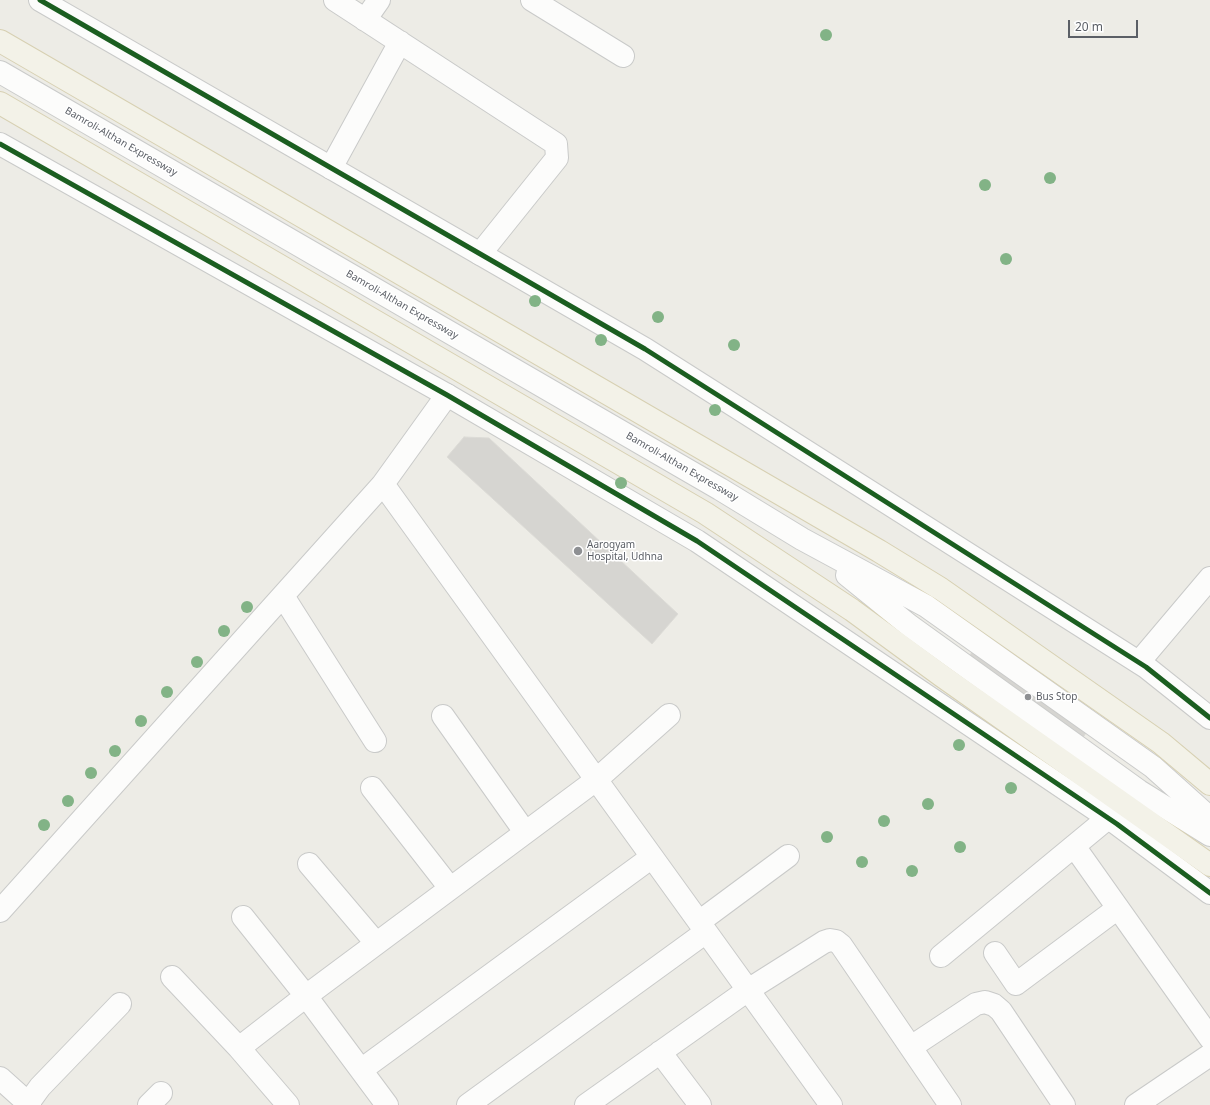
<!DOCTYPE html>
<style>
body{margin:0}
#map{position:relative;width:1210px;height:1105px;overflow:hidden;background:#edece6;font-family:"Noto Sans",sans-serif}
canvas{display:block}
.scale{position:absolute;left:1068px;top:20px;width:70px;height:18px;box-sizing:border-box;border:2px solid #5b5f66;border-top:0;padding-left:5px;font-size:12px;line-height:14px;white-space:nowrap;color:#5b5f66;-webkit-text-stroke:3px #fff;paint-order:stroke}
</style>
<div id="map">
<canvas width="1210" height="1105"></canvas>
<div class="scale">20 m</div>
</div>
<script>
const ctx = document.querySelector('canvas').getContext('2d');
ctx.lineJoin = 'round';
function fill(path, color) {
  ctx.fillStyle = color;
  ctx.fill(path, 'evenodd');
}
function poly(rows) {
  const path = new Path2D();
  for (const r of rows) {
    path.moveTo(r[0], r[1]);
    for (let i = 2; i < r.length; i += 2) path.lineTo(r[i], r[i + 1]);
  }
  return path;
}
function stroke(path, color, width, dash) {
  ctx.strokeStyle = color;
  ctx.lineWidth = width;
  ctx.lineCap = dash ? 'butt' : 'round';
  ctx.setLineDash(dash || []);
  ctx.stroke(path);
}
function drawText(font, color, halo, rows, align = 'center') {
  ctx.font = font + ' "Noto Sans",sans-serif';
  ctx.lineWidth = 3;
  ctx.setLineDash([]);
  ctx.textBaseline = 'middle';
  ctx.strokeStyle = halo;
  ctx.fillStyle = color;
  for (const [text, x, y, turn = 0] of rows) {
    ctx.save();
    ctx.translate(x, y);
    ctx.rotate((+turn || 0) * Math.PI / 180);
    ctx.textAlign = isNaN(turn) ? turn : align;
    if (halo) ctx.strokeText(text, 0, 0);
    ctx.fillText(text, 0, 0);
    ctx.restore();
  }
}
const building = poly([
 [464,437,489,438,678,614,652,644,447,457,464,437],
 [974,649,1088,730,1080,742,966,661,974,649]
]);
const minor = poly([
 [335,0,556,144,557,158,480,254],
 [532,0,623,56],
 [365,20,379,0],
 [331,168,400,42],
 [383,484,831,1105],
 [283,596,375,741],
 [1139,662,1210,578],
 [443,716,525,832],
 [372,788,450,888],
 [1074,846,1210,1038],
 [309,864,376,943],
 [0,911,383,484,447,395],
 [243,917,306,996,387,1105],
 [699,922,788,856],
 [995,953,1016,984,1118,908],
 [941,956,1108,818],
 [172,977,239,1048,288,1105],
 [911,1047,976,1004,985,1002,994,1005,1001,1011,1064,1105],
 [239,1048,306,996,596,780,669,715],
 [660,1052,700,1105],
 [361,1070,652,857],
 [0,1078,30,1105],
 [27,1105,40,1087,120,1004],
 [149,1105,161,1093],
 [468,1105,706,932],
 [586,1105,748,990,824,942,830,940,836,941,841,945,950,1105],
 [1136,1105,1210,1055]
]);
const tertiary = poly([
 [40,0,645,349,1146,667,1210,718],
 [0,144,447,395,697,541,1117,824,1210,893]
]);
const secondary = poly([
 [0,72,720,489,802,539,926,606,1153,767,1210,818],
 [847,575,910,626,1139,791,1210,835]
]);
const primary = poly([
 [0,41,879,551,941,589,1161,743,1210,784],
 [0,103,705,513,852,610,942,676,1210,865]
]);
const cycleway = poly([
 [40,0,645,349,1146,667,1210,718],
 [0,144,447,395,697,541,1117,824,1210,893]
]);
const trees = [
 [826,35],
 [1050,178],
 [985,185],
 [1006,259],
 [535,301],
 [658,317],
 [601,340],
 [734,345],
 [715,410],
 [621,483],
 [247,607],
 [224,631],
 [197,662],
 [167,692],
 [141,721],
 [959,745],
 [115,751],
 [91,773],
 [1011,788],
 [68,801],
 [928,804],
 [884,821],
 [44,825],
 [827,837],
 [960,847],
 [862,862],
 [912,871]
];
const markers = [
 [578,551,5,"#8e9093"],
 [1028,697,4,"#8e9093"]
];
const streetNames = [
 ["Bamroli-Althan Expressway",121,142,30],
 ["Bamroli-Althan Expressway",402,305,30],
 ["Bamroli-Althan Expressway",682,467,30]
];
const poiNames = [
 ["Aarogyam",587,545],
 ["Hospital, Udhna",587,557],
 ["Bus Stop",1036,697]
];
fill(building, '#d6d5d1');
stroke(building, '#dcdbd6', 1);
stroke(minor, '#c9cac9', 24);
stroke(tertiary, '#c9cac9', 24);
stroke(secondary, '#cacbca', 24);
stroke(primary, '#d7d0b2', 24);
stroke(minor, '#fcfcfb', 22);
stroke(tertiary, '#fcfcfb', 22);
stroke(secondary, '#fcfcfb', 22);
stroke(primary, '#f3f2e8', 22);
stroke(cycleway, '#1b5e20', 5);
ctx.fillStyle = '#82b386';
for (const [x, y] of trees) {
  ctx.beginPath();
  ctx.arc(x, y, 6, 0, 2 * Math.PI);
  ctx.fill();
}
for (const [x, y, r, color] of markers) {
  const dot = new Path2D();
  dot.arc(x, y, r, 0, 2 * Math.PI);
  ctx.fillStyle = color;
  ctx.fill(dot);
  stroke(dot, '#fff', 1.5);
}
drawText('10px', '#5b5f66', '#fff', streetNames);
drawText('10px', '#5b5f66', '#fff', poiNames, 'left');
</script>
